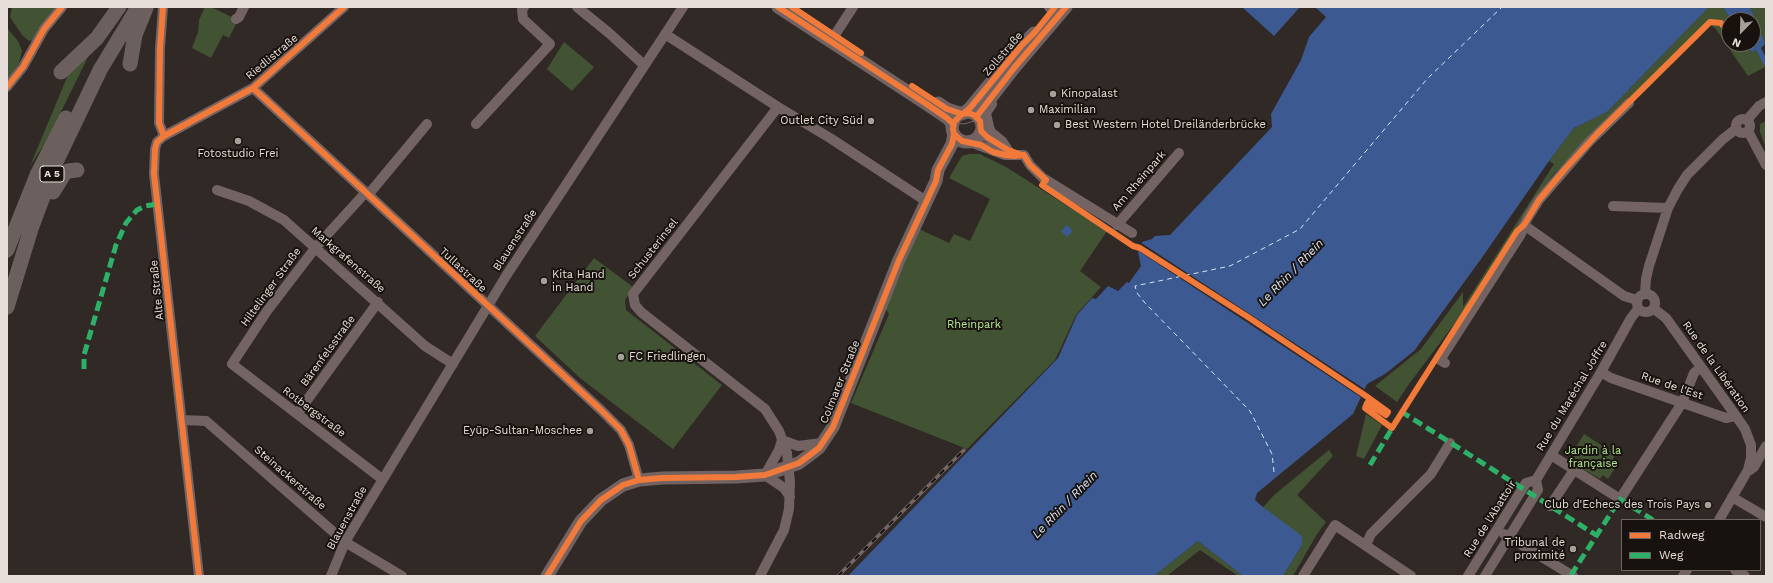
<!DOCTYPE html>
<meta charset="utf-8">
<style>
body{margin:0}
#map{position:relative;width:1773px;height:583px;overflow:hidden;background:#312926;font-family:"Work Sans",sans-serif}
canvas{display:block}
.frame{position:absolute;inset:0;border:8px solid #e7ded9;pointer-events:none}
.legend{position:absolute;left:1621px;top:519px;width:140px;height:52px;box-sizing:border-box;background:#18120f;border:1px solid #6b6460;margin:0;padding:5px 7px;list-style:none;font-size:12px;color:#e7ded9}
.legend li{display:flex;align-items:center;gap:8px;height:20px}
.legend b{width:20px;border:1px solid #6b6460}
.north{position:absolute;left:1721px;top:12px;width:40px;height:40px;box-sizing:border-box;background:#18120f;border:1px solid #6b6460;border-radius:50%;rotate:203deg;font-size:11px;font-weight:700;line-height:16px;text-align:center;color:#e7ded9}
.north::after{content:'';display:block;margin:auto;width:14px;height:18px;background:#a79f9a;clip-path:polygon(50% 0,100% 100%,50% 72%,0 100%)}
</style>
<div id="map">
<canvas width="1773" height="583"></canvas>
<div class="frame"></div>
<ul class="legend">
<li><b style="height:5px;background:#f17a3a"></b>Radweg</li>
<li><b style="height:5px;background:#2db169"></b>Weg</li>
</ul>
<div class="north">N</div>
</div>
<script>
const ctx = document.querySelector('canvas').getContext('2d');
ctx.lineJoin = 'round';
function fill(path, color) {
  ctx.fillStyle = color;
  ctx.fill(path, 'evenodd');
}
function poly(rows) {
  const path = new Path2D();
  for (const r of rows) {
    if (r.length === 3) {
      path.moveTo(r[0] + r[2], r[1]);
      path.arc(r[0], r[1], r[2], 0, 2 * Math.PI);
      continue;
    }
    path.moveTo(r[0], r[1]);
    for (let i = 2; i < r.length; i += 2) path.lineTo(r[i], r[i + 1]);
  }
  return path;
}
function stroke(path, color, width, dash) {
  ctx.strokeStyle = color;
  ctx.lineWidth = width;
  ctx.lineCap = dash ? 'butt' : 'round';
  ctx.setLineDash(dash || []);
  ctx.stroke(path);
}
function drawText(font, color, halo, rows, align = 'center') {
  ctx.font = font + ' "Work Sans",sans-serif';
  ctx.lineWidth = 4;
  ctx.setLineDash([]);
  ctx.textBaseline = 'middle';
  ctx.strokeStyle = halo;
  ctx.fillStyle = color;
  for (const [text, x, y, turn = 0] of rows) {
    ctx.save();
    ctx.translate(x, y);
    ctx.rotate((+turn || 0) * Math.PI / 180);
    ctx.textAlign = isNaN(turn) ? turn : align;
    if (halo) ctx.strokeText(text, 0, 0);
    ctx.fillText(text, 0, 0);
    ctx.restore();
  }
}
const green = poly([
 [12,7,57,7,33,40,29,41,22,35,10,17],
 [205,7,211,7,238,20,229,38,223,35,211,58,192,48,198,32,199,20],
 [1709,7,1723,7,1731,20,1729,20,1729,44,1747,44,1752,52,1756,50,1765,67,1748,76,1715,28,1706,22,1552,176,1464,311,1409,384,1397,402,1375,386,1421,349,1463,292,1463,307,1554,164,1549,161,1574,128,1607,112],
 [1750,7,1766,7,1766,45,1765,44],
 [7,28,18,41,22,51,19,63,11,77,7,81],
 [564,42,594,67,572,91,547,69],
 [92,49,47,140,30,166,70,70],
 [1766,121,1766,149,1760,132,1760,124],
 [969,154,980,154,1006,167,1107,231,1080,271,1101,287,1076,315,1055,360,967,449,851,403,889,314,886,309,919,229,949,243,954,234,970,241,990,199,949,178,962,156],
 [594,258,633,287,625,300,626,310,722,385,673,449,580,378,535,336],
 [1366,414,1382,425,1364,459,1356,456],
 [1584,434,1615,454,1613,459,1619,462,1608,479,1603,475,1600,479,1568,460],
 [1329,450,1333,456,1297,495,1326,522,1317,534,1293,576,1283,576,1302,545,1263,507,1274,495],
 [1198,541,1243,576,1238,576,1200,550,1167,576,1154,576]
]);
const water = poly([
 [1242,7,1300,7,1274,36],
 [1315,7,1709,7,1607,112,1574,128,1549,161,1481,259,1414,351,1385,374,1367,384,1353,414,1257,493,1255,500,1263,507,1302,536,1302,545,1283,576,1243,576,1198,541,1154,576,848,576,1058,358,1077,315,1092,298,1096,299,1108,286,1118,291,1127,282,1129,283,1141,266,1138,252,1142,242,1152,239,1155,236,1170,235,1272,127,1271,114,1301,60,1309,37,1326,17],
 [1723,7,1750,7,1765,44,1761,48,1766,58,1766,69,1756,50,1752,52,1747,44,1753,44,1753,20,1731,20],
 [1067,225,1073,231,1067,237,1061,231]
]);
const pier = poly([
 [1140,242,1366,390,1362,398,1137,250]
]);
const ferry = poly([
 [1274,472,1272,454,1250,411,1145,303,1137,293,1135,286,1230,266,1300,229,1427,79,1502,7]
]);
const minor = poly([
 [163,7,160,48,159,123,164,136],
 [577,7,609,33,644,65],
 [1049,7,1058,16],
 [236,19,239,17,244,7],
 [665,34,778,107,830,138,926,201],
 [831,41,853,7],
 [7,87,23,67,44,29,62,7],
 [253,88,601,410,621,430,629,445,639,480],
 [992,104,986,113,989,127,991,132,1002,141,1008,150],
 [1743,126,7],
 [1747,120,1759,106,1766,102],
 [476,124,550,44,523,19,522,10,524,7],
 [981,131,987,137,997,143],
 [1748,131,1766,165],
 [970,142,1005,155,1024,155,1030,165,1043,178,1132,233],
 [217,190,249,201,284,220,425,346,453,364],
 [366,192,316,247,267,311,232,364,382,479],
 [368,195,427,124],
 [1613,206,1668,208],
 [1117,225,1179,153],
 [1524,225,1624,296,1637,300],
 [1646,303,9],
 [1645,294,1646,279,1649,266,1668,208,1678,189,1687,175,1723,139,1736,129],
 [1654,309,1666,318,1736,416,1745,429,1751,445,1751,458,1748,470,1719,520],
 [1445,363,1440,360,1521,234,1527,219,1539,200,1589,142,1629,103],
 [1601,372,1611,378,1726,418,1736,416],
 [297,414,378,302],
 [182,420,206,421,345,542,402,576],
 [782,440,779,450,765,475,784,488,790,497],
 [782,440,798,446,822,443],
 [1551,455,1620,499,1682,403,1694,373,1700,368],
 [1750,470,1754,467,1766,446],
 [1732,497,1766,517],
 [1550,506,1574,470],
 [1504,534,1573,576],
 [1366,545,1371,534,1431,474,1450,443],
 [1735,570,1745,576],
 [199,576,154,174,155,149,157,142,164,136,253,88,344,7],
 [331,576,345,542,506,276,683,7],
 [760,576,784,530,789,509,790,482,787,453,779,431,765,409,641,312,635,305,633,294,778,107],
 [1303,576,1335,525,1411,576],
 [1468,576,1526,483,1536,480],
 [1485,576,1538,490,1536,480,1601,372,1631,318,1638,309],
 [1683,576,1687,570]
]);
const major = poly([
 [778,7,925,103,947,118,953,124],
 [938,103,947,109,962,114],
 [967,127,15],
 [964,113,970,108,1021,46,1034,33],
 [977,116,1014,68,1066,7],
 [547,576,581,521,601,500,623,485,639,480,663,478,736,477,765,475,799,463,819,448,833,427,899,260,936,181,938,170,952,144,954,134]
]);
const highway = poly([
 [130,64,135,35,146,8],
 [61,72,97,38,119,7],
 [53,192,64,174,68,171,77,170],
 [7,250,37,175,66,118],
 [7,307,31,229,56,162,100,70,138,7]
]);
const tram = poly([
 [778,7,948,119,957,123,964,124,974,121,983,114,1073,7],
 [935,105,958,113,968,112,975,108,1061,7]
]);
const rail = poly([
 [838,576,964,450]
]);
const quiet = poly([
 [84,369,84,355,116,245,126,223,137,210,145,206,158,204],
 [1401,413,1402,412,1596,535],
 [1370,465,1394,425],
 [1571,575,1620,499,1653,520]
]);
const cycleway = poly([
 [163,7,160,48,159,123,164,136],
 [778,7,925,103,947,118,953,124],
 [792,7,861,53],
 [912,86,947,109,962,114],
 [7,87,23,67,44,29,62,7],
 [253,88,601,410,621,430,629,445,639,480],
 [964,113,970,108,1021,46,1035,32,1055,7],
 [977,116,1014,68,1066,7],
 [1022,155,1008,150,987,137,981,131,980,121,974,115,968,113,962,114,954,122,953,129,954,134,962,141,981,145,993,152,1005,155,1014,156,1022,155,1024,155,1030,165,1046,180,1042,185,1133,246,1140,248,1248,317,1366,396,1388,412,1386,415,1367,403,1365,408,1392,428,1517,231,1524,225,1539,200,1565,169,1597,134,1710,22,1721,23,1729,34],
 [199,576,154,174,155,149,157,142,164,136,253,88,344,7],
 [547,576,581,521,601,500,623,485,639,480,663,478,736,477,765,475,799,463,819,448,833,427,899,260,936,181,938,170,952,144,954,134]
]);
const markers = [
 [1053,94,4,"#a79f9a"],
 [1031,110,4,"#a79f9a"],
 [871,121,4,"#a79f9a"],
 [1057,125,4,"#a79f9a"],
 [238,141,4,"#a79f9a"],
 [544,281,4,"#a79f9a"],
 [621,357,4,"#a79f9a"],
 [590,431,4,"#a79f9a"],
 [1708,505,4,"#a79f9a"],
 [1573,549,4,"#a79f9a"]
];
const shields = [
 [52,174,24]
];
const shieldNames = [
 ["A 5",52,174]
];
const streetNames = [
 ["Zollstraße",1003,54,-49],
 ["Riedlistraße",272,57,-40],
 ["Am Rheinpark",1139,181,-49],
 ["Blauenstraße",515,240,-57],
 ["Schusterinsel",653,249,-52],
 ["Markgrafenstraße",348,260,41],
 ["Tullastraße",463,270,43],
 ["Hiltelinger Straße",271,287,-54],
 ["Alte Straße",157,290,-96],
 ["Bärenfelsstraße",328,351,-54],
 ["Rue de la Libération",1716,367,55],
 ["Colmarer Straße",840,382,-68],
 ["Rue de l'Est",1672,386,19],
 ["Rue du Maréchal Joffre",1572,396,-59],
 ["Rotbergstraße",314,412,37],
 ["Steinackerstraße",290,478,41],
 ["Blauenstraße",347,518,-61],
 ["Rue de l'Abattoir",1490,519,-58]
];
const poiNames = [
 ["Kinopalast",1061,94],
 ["Maximilian",1039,110],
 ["Outlet City Süd",863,121,"right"],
 ["Best Western Hotel Dreiländerbrücke",1065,125],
 ["Fotostudio Frei",238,154,"center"],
 ["Kita Hand",552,275],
 ["in Hand",552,288],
 ["FC Friedlingen",629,357],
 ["Eyüp-Sultan-Moschee",582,431,"right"],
 ["Club d'Echecs des Trois Pays",1700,505,"right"],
 ["Tribunal de",1565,543,"right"],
 ["proximité",1565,556,"right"]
];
const parkNames = [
 ["Rheinpark",974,325],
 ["Jardin à la",1593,451],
 ["française",1593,464]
];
const waterNames = [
 ["Le Rhin / Rhein",1291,273,-46],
 ["Le Rhin / Rhein",1065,505,-46]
];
fill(green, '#415332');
fill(water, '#3c5a91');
fill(pier, '#312926');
stroke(ferry, '#dae4f6', 1, [5, 4]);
stroke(minor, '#736362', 10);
stroke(major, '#726362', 13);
stroke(highway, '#6c605f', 15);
stroke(tram, '#726666', 1);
stroke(rail, '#726666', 3.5);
stroke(rail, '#18120f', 2, [6]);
stroke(quiet, '#2db169', 5, [10, 5]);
stroke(cycleway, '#f17a3a', 6);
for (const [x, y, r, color] of markers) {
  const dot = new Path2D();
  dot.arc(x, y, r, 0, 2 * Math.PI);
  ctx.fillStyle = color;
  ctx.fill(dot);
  stroke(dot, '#18120f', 1.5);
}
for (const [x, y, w] of shields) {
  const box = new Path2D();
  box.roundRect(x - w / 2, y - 8, w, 16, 3);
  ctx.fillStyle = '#18120f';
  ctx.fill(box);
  stroke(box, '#e7ded9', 1);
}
drawText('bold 10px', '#e7ded9', null, shieldNames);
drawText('11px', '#e7ded9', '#18120f', streetNames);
drawText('11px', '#e7ded9', '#18120f', poiNames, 'left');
drawText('11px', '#b3ec8e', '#18120f', parkNames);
drawText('italic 12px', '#dae4f6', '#18120f', waterNames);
</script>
